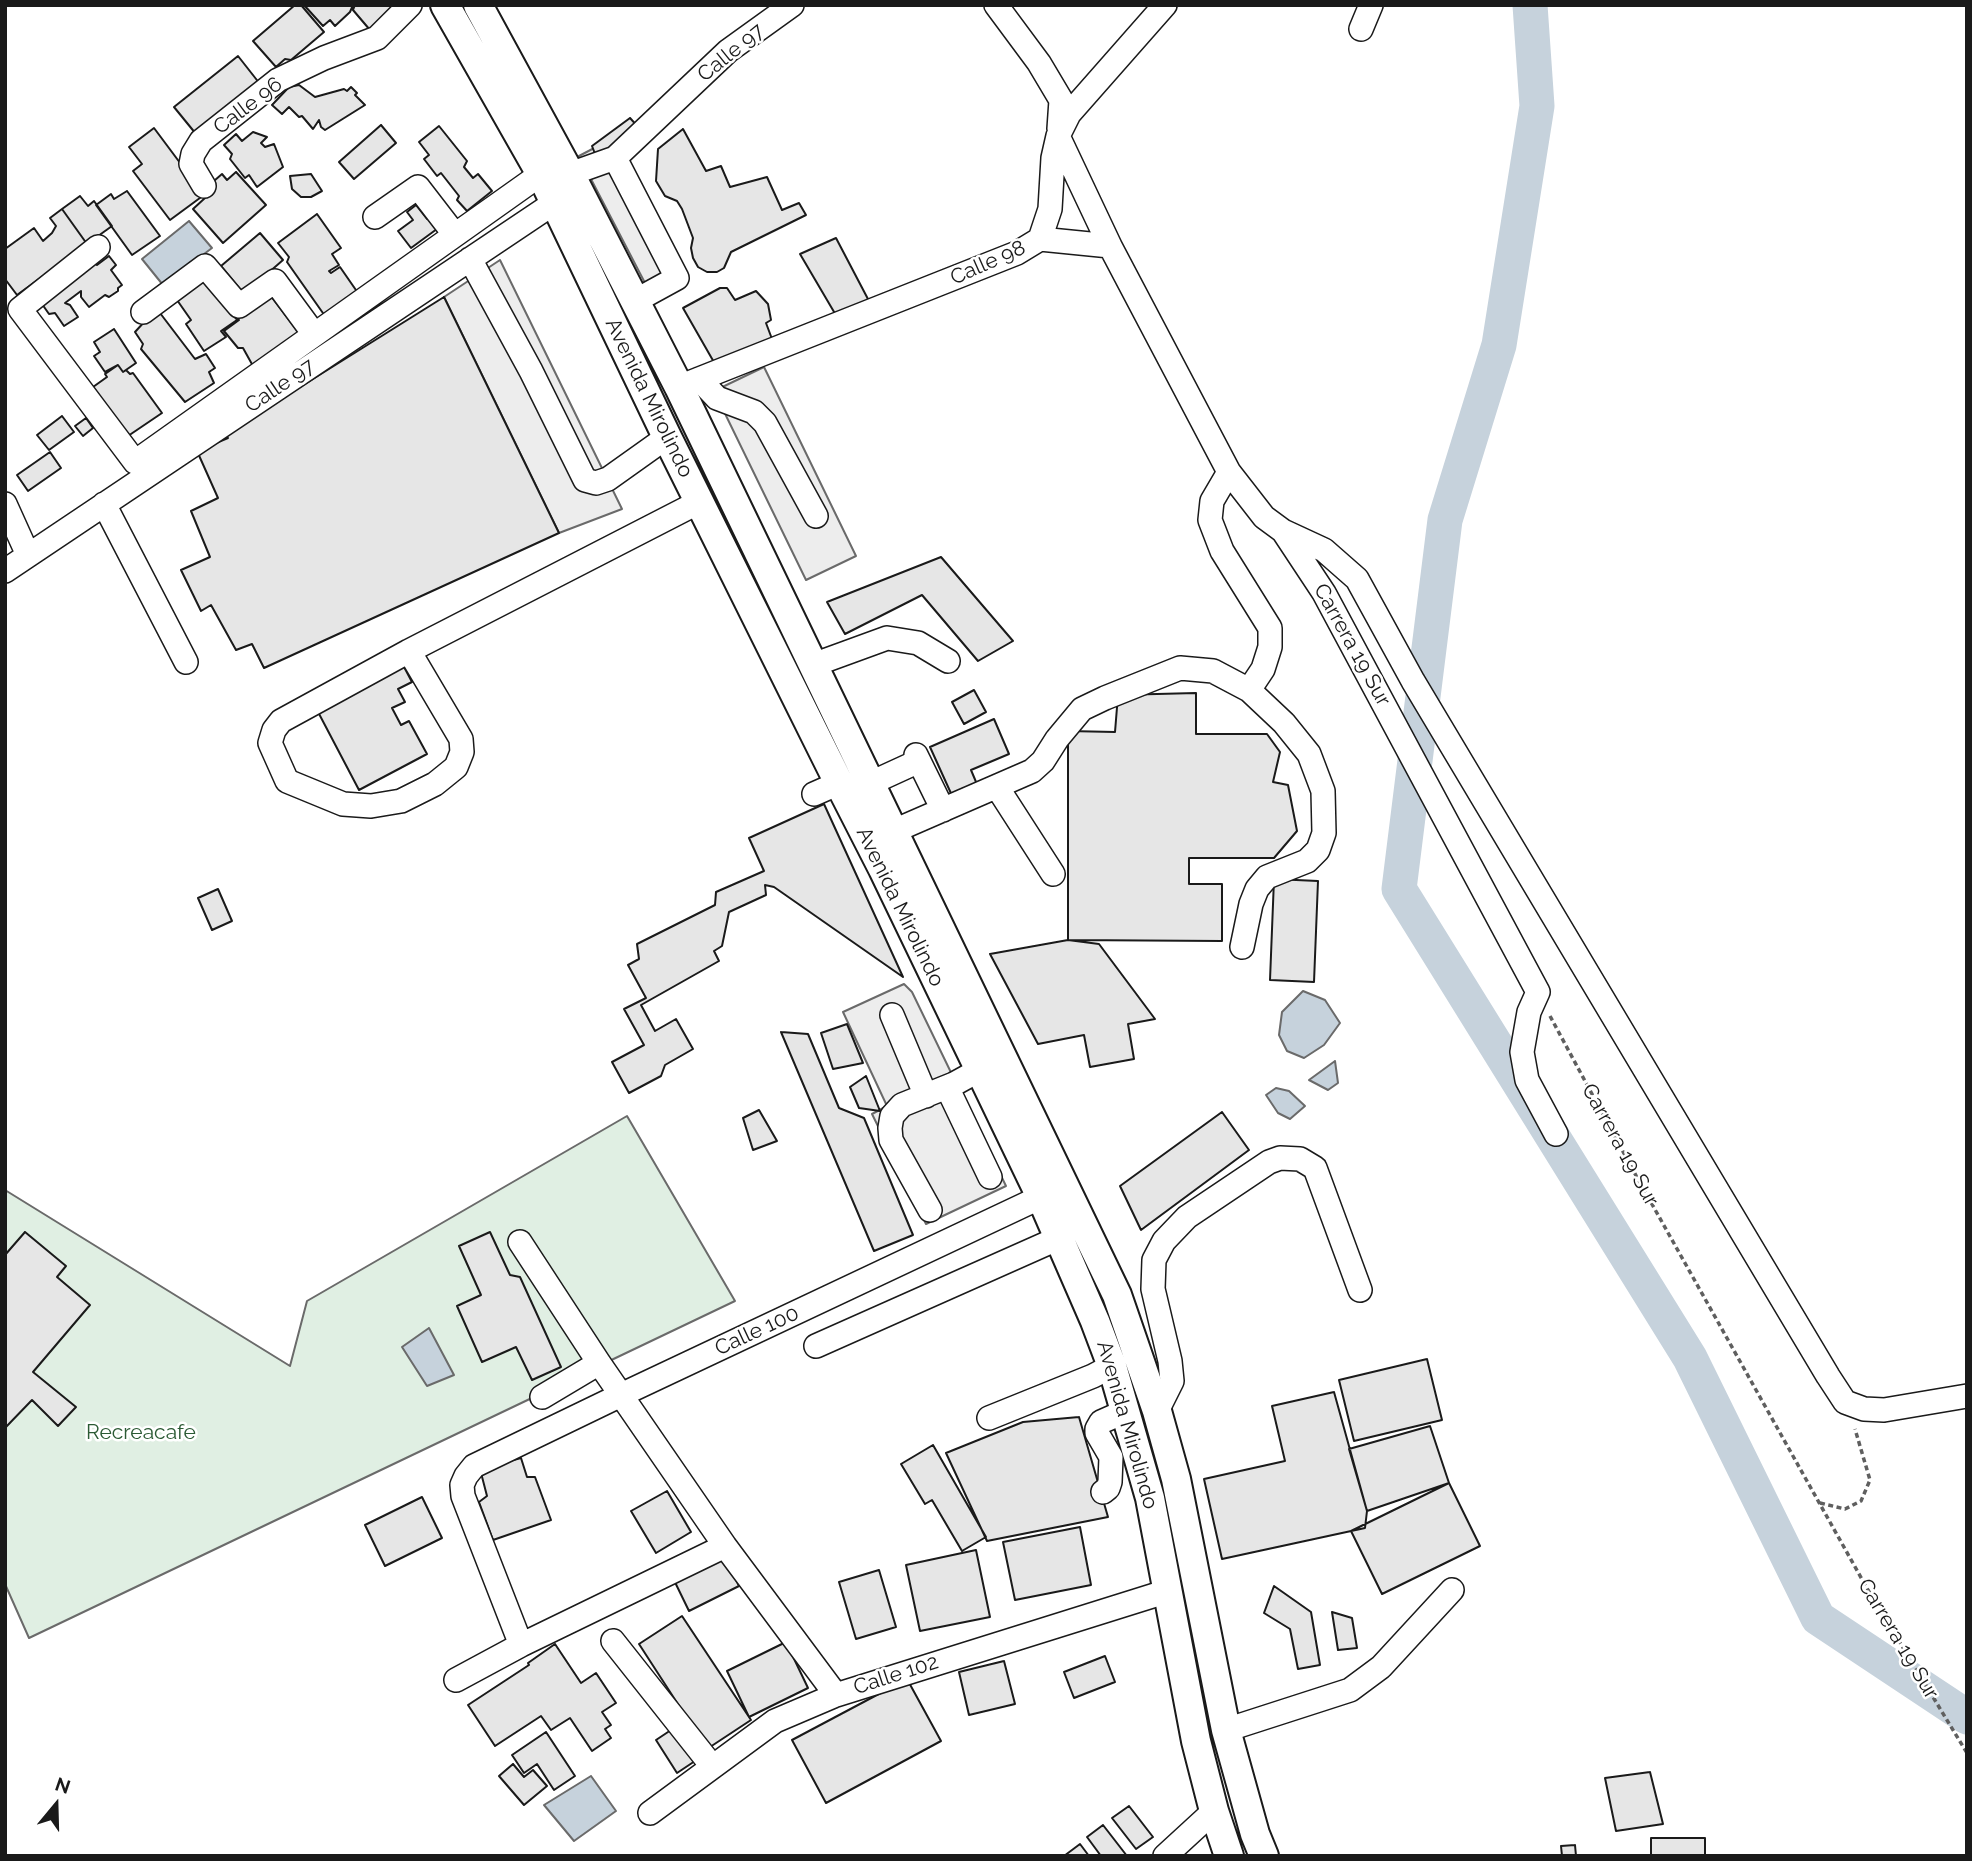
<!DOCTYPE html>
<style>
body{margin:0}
#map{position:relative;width:1972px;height:1861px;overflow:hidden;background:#fff;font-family:Raleway,sans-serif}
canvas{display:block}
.frame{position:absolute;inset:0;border:7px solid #1a1a1a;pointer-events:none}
.north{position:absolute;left:21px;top:1770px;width:70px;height:70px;-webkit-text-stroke:5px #fff;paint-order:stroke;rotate:19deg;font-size:19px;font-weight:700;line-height:28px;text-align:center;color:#1a1a1a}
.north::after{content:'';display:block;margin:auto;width:24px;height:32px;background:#1a1a1a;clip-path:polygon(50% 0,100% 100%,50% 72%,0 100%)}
</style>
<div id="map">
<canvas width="1972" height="1861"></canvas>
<div class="frame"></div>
<div class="north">N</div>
</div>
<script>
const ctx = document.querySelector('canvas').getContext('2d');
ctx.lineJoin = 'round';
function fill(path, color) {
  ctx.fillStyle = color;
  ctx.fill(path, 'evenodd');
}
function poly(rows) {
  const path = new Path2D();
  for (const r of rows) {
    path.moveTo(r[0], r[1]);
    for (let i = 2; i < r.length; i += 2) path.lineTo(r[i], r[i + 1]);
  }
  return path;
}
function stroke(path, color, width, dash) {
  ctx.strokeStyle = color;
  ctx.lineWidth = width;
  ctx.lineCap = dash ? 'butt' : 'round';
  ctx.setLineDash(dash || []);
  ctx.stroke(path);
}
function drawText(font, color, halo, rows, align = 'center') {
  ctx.font = font + ' Raleway,sans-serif';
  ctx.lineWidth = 5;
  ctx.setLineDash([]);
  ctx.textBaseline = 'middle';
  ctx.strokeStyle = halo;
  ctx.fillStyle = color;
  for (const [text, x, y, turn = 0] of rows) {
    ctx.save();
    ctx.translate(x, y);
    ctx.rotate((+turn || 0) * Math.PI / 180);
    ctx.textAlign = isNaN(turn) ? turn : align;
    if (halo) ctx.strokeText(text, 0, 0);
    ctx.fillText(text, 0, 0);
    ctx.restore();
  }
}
const green = poly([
 [627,1116,735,1301,29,1638,5,1584,5,1190,290,1366,307,1301,627,1116]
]);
const parking = poly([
 [617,136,681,267,645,283,579,156,617,136],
 [500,260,622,509,559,533,444,297,500,260],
 [764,367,856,556,806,580,714,391,764,367],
 [904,984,912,992,1006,1186,926,1224,872,1114,887,1106,843,1012,904,984]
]);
const water = poly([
 [189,221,212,248,163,285,142,259,189,221],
 [1303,991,1325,1000,1340,1023,1324,1045,1304,1058,1287,1051,1279,1035,1282,1012,1303,991],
 [1335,1061,1338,1083,1328,1090,1309,1080,1335,1061],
 [1276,1088,1289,1091,1305,1106,1290,1119,1278,1113,1266,1095,1276,1088],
 [429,1328,454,1375,427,1386,402,1347,429,1328],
 [591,1776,616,1811,574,1841,544,1805,591,1776]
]);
const river = poly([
 [1530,5,1537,106,1499,345,1445,520,1399,889,1690,1358,1818,1618,1967,1717]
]);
const building = poly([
 [295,5,301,5,324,32,291,60,285,59,276,67,253,41,295,5],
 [304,5,353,5,350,12,335,26,330,20,323,26,304,5],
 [355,5,391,5,398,7,370,30,353,10,355,5],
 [238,56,260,84,196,134,174,107,238,56],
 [299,85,315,97,344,89,347,91,351,87,357,93,355,95,365,105,325,130,321,127,319,120,313,129,302,116,299,117,289,107,282,114,272,105,289,87,299,85],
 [630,118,640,129,597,159,592,146,630,118],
 [381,125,396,143,354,179,339,162,381,125],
 [439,126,467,161,464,167,473,178,478,174,492,191,467,211,457,200,459,196,441,173,437,176,424,159,429,155,419,142,439,126],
 [154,128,204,195,170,220,133,171,142,164,129,147,154,128],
 [683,129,706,171,721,166,730,187,767,177,782,210,799,203,806,215,731,252,724,268,717,272,707,272,698,267,693,258,691,248,693,238,682,209,677,201,665,196,656,181,658,149,683,129],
 [253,132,267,137,261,143,265,147,274,144,283,167,257,187,249,175,245,178,230,159,232,154,224,145,236,134,242,141,253,132],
 [236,172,266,205,223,243,193,209,205,198,200,193,222,174,227,180,236,172],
 [311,174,322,191,311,197,301,197,292,189,290,176,311,174],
 [127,191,160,236,132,255,96,205,111,194,114,199,127,191],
 [80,196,88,206,94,201,112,226,87,244,62,209,80,196],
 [416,205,427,219,434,218,441,226,411,248,398,231,413,220,407,212,416,205],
 [62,209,87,244,17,295,5,279,5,249,34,228,43,241,52,233,56,226,50,218,62,209],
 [317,214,341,248,332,254,339,265,329,271,331,273,340,267,358,293,325,316,287,262,289,257,278,243,317,214],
 [260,233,283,260,244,294,221,266,260,233],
 [836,238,869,301,837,317,800,254,836,238],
 [109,256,116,265,111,270,122,285,118,288,118,291,109,297,105,295,89,307,81,297,81,291,65,303,70,305,78,317,64,326,55,313,49,314,42,304,78,277,76,274,94,262,97,265,109,256],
 [205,274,237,320,221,331,226,337,204,351,186,324,191,320,177,300,189,292,184,284,205,274],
 [720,288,727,288,735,300,756,291,768,304,771,320,766,323,772,339,715,364,683,308,720,288],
 [270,295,299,333,253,366,243,348,238,348,224,331,239,320,236,316,270,295],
 [444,297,559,533,264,668,252,644,236,650,211,605,201,611,181,570,210,557,191,511,218,498,197,451,228,438,225,434,444,297],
 [160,313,195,359,206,354,215,368,209,372,214,383,185,402,141,349,143,344,135,332,146,320,160,313],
 [114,329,136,363,123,372,118,365,105,372,94,356,100,352,94,342,114,329],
 [118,365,123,372,126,370,130,374,133,373,162,413,128,436,93,387,107,377,105,374,118,365],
 [62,416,74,432,49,450,37,435,62,416],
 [86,418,93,428,83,436,75,426,86,418],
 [50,452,61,468,28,491,17,475,50,452],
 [941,557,1013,641,978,661,922,595,845,634,827,602,941,557],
 [403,665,412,682,398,689,405,702,392,708,401,725,409,721,427,754,359,790,317,710,403,665],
 [974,690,986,712,964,724,952,702,974,690],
 [1196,693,1196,734,1267,734,1280,752,1273,782,1288,785,1297,831,1274,858,1189,858,1189,884,1222,884,1222,941,1068,940,1068,731,1115,732,1118,695,1196,693],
 [994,719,1009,754,971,770,979,789,954,800,930,747,994,719],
 [824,804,903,977,774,887,765,885,766,895,729,912,722,946,714,951,719,961,641,1005,655,1031,676,1019,693,1049,665,1065,661,1076,629,1093,612,1062,644,1045,624,1009,646,998,628,965,639,959,637,944,715,905,716,892,764,871,749,838,824,804],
 [1274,879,1318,881,1314,982,1270,980,1274,879],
 [218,889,232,921,212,930,198,898,218,889],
 [1068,940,1099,944,1155,1019,1128,1024,1134,1059,1090,1067,1084,1035,1038,1044,990,954,1068,940],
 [847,1024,863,1063,833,1069,821,1033,847,1024],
 [781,1032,808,1034,839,1108,864,1118,913,1235,874,1251,781,1032],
 [866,1076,880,1111,859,1108,850,1087,866,1076],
 [759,1110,777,1141,753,1150,743,1118,759,1110],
 [1222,1112,1249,1150,1141,1230,1120,1186,1222,1112],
 [25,1232,66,1266,57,1277,90,1305,33,1372,76,1407,58,1426,32,1400,5,1428,5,1255,25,1232],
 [490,1232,510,1275,520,1277,561,1367,532,1380,516,1347,482,1362,457,1306,481,1295,459,1246,490,1232],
 [1427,1359,1442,1420,1354,1441,1339,1380,1427,1359],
 [1334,1392,1367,1511,1365,1528,1222,1559,1204,1479,1285,1461,1272,1406,1334,1392],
 [1079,1417,1108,1517,987,1541,946,1453,1023,1422,1079,1417],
 [1430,1426,1449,1483,1367,1511,1349,1449,1430,1426],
 [933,1445,986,1537,962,1551,932,1500,925,1504,901,1464,933,1445],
 [521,1458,527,1477,535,1477,551,1520,493,1540,479,1502,487,1496,480,1469,521,1458],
 [1449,1483,1480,1546,1382,1594,1351,1531,1449,1483],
 [667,1491,691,1532,656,1553,631,1511,667,1491],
 [422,1497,442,1538,385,1566,365,1525,422,1497],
 [1080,1527,1091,1585,1015,1600,1003,1542,1080,1527],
 [722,1550,739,1586,689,1611,671,1574,722,1550],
 [976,1550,990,1617,920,1631,906,1565,976,1550],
 [879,1570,896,1627,856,1639,839,1582,879,1570],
 [1274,1586,1311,1612,1320,1665,1298,1669,1290,1629,1264,1613,1274,1586],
 [1332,1612,1352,1618,1357,1648,1338,1650,1332,1612],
 [682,1616,751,1720,707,1749,639,1644,682,1616],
 [786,1642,808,1688,749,1717,727,1671,786,1642],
 [555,1644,581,1683,596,1673,616,1703,602,1712,611,1725,605,1729,611,1738,592,1751,570,1718,551,1730,541,1716,495,1746,468,1705,529,1665,528,1663,555,1644],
 [1105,1656,1115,1682,1074,1698,1064,1672,1105,1656],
 [1004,1661,1015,1704,969,1715,959,1672,1004,1661],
 [907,1679,941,1741,826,1803,792,1740,907,1679],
 [674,1728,695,1761,677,1773,656,1740,674,1728],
 [546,1732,575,1776,554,1790,537,1764,524,1773,512,1755,546,1732],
 [513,1764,524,1777,533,1770,547,1786,524,1805,499,1776,513,1764],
 [1650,1772,1663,1824,1616,1831,1605,1778,1650,1772],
 [1129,1806,1153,1837,1136,1849,1112,1818,1129,1806],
 [1103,1825,1127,1856,1101,1856,1087,1837,1103,1825],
 [1651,1838,1705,1838,1705,1856,1651,1856,1651,1838],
 [1080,1844,1089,1856,1064,1856,1080,1844],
 [1575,1845,1576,1856,1562,1856,1561,1846,1575,1845]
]);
const path = poly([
 [1550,1016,1634,1172,1868,1590,1967,1753],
 [1820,1503,1845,1509,1861,1501,1870,1480,1855,1429]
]);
const minor = poly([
 [996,5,1039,63,1061,100,1059,129],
 [1361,29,1371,5],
 [1058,136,1110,246],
 [615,158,677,278,635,301],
 [570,174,615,158,728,51,792,5],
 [204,186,191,164,193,154,201,141,278,80,324,58,377,38,410,5],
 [375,217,418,187,455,235],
 [1040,239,1110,246,1229,472,1264,517,1283,531,1324,550,1357,579,1413,681,1828,1376,1845,1402,1864,1409,1884,1410,1967,1396],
 [98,247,20,309,135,462,541,174],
 [470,259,531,371,585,480,596,483,608,479,667,437],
 [143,312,205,266,239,306,275,281,314,334],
 [699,379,717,398,754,412,765,423,816,516],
 [679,387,1017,253,1040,239,1050,209,1053,158,1058,136,1069,114,1165,5],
 [1229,472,1212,501,1210,520,1222,551,1270,628,1270,647,1263,669,1249,690],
 [5,504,28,555],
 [104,504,186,662],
 [1283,531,1324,593,1538,992,1529,1012,1522,1052,1527,1080,1556,1134],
 [5,571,554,203],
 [409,651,461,739,462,752,456,767,435,784,401,801,371,806,343,804,287,781,270,743,274,730,281,721,409,651,699,502],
 [813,665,887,638,918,643,948,661],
 [916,755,943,810],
 [871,783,919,761],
 [997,787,1053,874],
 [814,794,839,783],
 [894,831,1032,771,1043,761,1057,739,1082,709,1105,698,1180,668,1213,671,1249,690,1284,723,1309,754,1323,791,1324,833,1318,850,1307,861,1267,877,1257,889,1251,904,1242,947],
 [892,1015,926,1096],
 [947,1087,990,1177],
 [930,1210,891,1140,890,1128,892,1116,902,1105,954,1084,994,1062],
 [520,1242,599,1363,725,1546,836,1695],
 [816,1346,1059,1238],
 [542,1397,599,1363],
 [1157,1411,1172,1381,1170,1361,1153,1289,1154,1260,1164,1241,1187,1217,1269,1162,1280,1158,1300,1159,1315,1168,1360,1290],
 [989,1418,1093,1376,1112,1366],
 [1103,1492,1108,1488,1110,1482,1111,1457,1097,1433,1097,1429,1101,1422,1126,1411],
 [613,1641,712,1766],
 [521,1645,463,1496,462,1485,466,1476,474,1466,621,1395,1041,1197],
 [456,1680,521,1645,725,1546],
 [1226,1730,1350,1690,1381,1667,1452,1590],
 [650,1813,775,1721,836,1695,1168,1591],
 [1165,1856,1214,1811]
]);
const major = poly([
 [445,5,541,174,667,437,839,783,883,869,1041,1197,1095,1321,1112,1366,1150,1498,1196,1741,1214,1811,1229,1856],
 [478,5,570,174,679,387,1117,1295,1157,1411,1176,1479,1226,1730,1255,1834,1264,1856]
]);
const streetNames = [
 ["Calle 97",731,53,-39],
 ["Calle 96",248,106,-37],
 ["Calle 98",988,263,-24],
 ["Calle 97",280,386,-34],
 ["Avenida Mirolindo",649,398,64],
 ["Carrera 19 Sur",1352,645,61],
 ["Avenida Mirolindo",900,907,64],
 ["Carrera 19 Sur",1620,1145,61],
 ["Calle 100",757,1331,-25],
 ["Avenida Mirolindo",1127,1425,74],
 ["Carrera 19 Sur",1898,1639,59],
 ["Calle 102",896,1675,-18]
];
const parkNames = [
 ["Recreacafe",141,1433]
];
fill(green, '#e0efe3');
stroke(green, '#6a6a6a', 2);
fill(parking, '#ededed');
stroke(parking, '#6a6a6a', 2);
fill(water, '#c6d2dc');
stroke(water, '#6a6a6a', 2);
stroke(river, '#c6d2dc', 35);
fill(building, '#e6e6e6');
stroke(building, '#1a1a1a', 2);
stroke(minor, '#1a1a1a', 26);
stroke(major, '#1a1a1a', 32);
stroke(path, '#5f5f5f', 3.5, [5, 3.5]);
stroke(minor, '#fff', 23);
stroke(major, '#fff', 28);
drawText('21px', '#1a1a1a', '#fff', streetNames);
drawText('21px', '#2b5a34', '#fff', parkNames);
</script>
